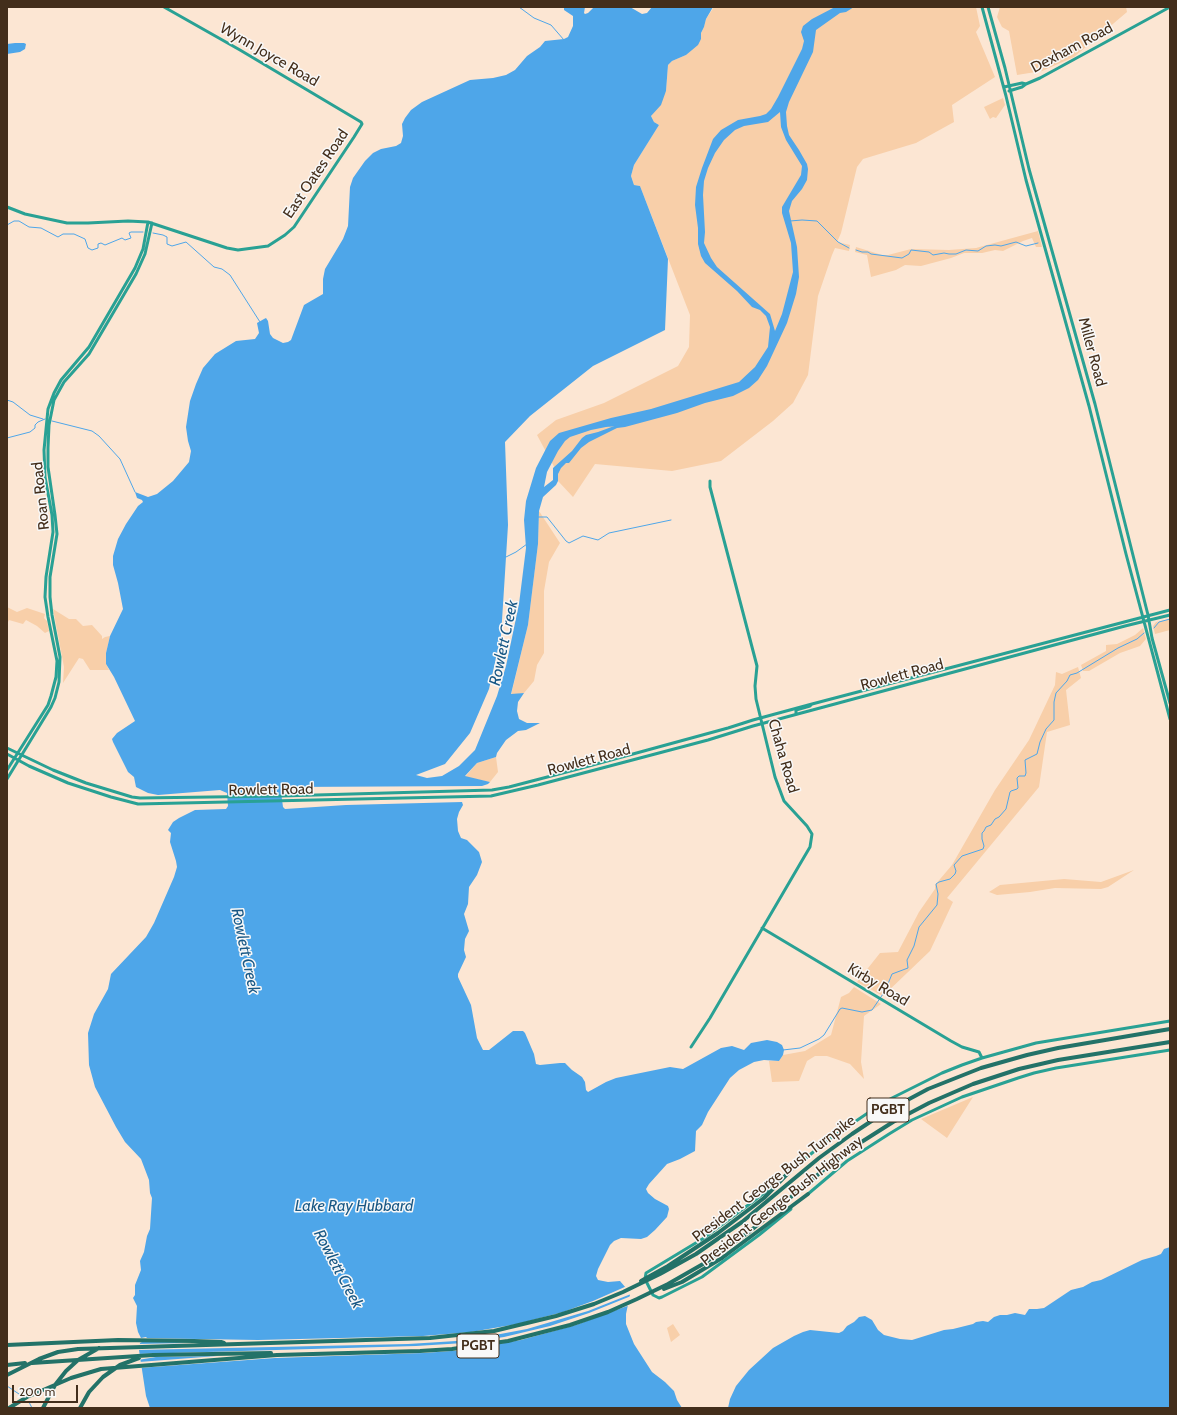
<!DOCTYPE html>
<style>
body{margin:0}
#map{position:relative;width:1177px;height:1415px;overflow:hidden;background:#fce6d3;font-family:Cabin,sans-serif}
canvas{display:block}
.frame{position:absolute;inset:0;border:8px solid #432e1b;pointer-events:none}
.scale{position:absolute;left:12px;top:1385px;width:66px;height:18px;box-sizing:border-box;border:2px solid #432e1b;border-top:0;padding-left:5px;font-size:12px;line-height:14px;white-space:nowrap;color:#432e1b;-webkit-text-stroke:3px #f8f8f8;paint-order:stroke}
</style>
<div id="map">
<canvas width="1177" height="1415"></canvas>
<div class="frame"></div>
<div class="scale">200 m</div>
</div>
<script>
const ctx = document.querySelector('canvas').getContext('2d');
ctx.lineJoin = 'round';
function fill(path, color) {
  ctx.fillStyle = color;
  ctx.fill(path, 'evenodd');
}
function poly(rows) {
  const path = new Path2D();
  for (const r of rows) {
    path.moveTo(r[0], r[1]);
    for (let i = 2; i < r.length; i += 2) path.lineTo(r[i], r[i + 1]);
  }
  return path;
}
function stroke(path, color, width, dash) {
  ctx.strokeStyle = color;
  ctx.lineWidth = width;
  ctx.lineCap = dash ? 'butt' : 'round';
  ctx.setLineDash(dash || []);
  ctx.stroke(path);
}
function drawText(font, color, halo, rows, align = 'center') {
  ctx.font = font + ' Cabin,sans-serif';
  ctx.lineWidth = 3;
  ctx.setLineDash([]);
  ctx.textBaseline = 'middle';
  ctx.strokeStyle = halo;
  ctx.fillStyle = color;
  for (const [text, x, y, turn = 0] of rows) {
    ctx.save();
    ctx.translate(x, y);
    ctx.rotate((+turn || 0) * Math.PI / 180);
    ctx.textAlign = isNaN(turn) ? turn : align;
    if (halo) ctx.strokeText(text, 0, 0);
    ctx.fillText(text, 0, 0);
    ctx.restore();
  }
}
const green = poly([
 [714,7,976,7,980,26,976,32,995,77,952,105,954,122,916,143,863,159,857,167,841,233,837,242,850,245,849,251,835,248,832,255,818,296,808,375,793,403,773,421,721,461,672,471,595,464,573,497,558,481,558,474,537,435,556,420,604,403,678,366,689,347,690,315,640,186,634,185,631,176,634,165,659,125,654,122,651,116,666,91,668,65,672,61,686,55,701,39,701,33,704,27,706,19],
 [1000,7,1126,7,1127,12,1074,57,1042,71,1017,75,1009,31,1002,27,997,17],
 [1003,98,1005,105,996,118,993,117,990,119,984,107],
 [1038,231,1042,247,1036,247,1032,238,1023,241,1003,251,995,250,982,253,964,253,951,258,921,266,905,265,896,270,871,277,867,255,855,252,856,247,882,255,888,255,911,249,949,250,976,248],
 [539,511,560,543,549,562,544,591,544,653,537,665,534,681,524,693,511,695,528,625,538,544],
 [7,607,17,612,27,608,45,614,44,618,47,621,49,631,45,633,37,626,26,620,23,624,9,620,8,622,8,626,7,626],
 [53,609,69,619,76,619,83,626,92,625,102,636,102,639,105,637,110,636,106,653,106,664,109,670,90,670,83,659,79,658,63,683,64,667],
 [1170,619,1170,630,1155,634,1153,626,1156,622],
 [1143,628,1146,639,1140,646,1120,653,1089,671,1083,671,1081,665,1106,651,1106,645,1117,644,1135,635],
 [1078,667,1081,678,1066,690,1070,725,1047,732,1039,787,947,898,953,902,930,951,883,996,857,982,880,953,898,952,919,912,935,889,935,885,952,865,995,790,1029,740,1055,685,1056,672,1062,674],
 [496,757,498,772,490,782,465,777,477,763],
 [1134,870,1108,887,1101,889,1055,888,1030,892,997,895,989,892,1000,885,1064,879,1101,882],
 [854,987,881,1004,864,1016,861,1062,864,1079,850,1064,827,1056,815,1056,807,1061,799,1081,772,1082,769,1061,779,1061,783,1055,805,1051,831,1035,841,997,849,993],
 [973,1097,947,1138,921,1119],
 [673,1324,680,1335,671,1342,667,1328]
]);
const water = poly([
 [564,7,585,7,584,13,585,14,588,13,594,7,630,7,642,14,647,13,652,7,713,7,706,19,704,27,701,33,701,39,698,45,686,55,672,61,668,65,666,91,661,105,651,116,654,122,659,125,634,165,631,176,634,185,640,186,668,259,665,330,593,366,530,416,505,442,508,525,505,573,501,636,489,689,470,733,445,764,416,775,427,778,442,776,459,766,475,750,497,696,506,666,519,604,526,548,524,520,526,501,536,468,550,441,559,433,611,418,651,409,739,382,755,367,768,347,770,327,766,316,760,310,752,307,737,291,705,263,701,256,698,244,698,228,695,205,696,187,702,168,713,139,721,130,738,120,760,116,766,114,771,109,778,97,802,49,804,41,801,32,803,26,812,19,835,7,854,7,846,12,840,13,816,30,813,52,789,102,786,112,787,126,789,135,799,150,807,164,808,169,807,180,802,189,792,201,789,211,797,247,799,277,796,294,787,323,767,366,758,380,749,388,733,396,705,403,677,413,625,427,617,428,589,442,581,448,569,463,566,463,561,468,558,474,558,481,556,485,543,497,539,511,538,544,528,625,511,694,524,693,518,702,517,711,519,719,527,723,540,723,526,730,518,731,506,740,497,753,496,757,477,763,465,776,490,782,488,784,482,786,289,787,283,789,281,792,283,807,285,809,346,805,462,802,463,805,459,812,457,819,458,831,461,838,467,840,479,852,482,862,477,875,469,887,468,904,464,914,469,931,465,939,464,950,466,957,458,974,458,977,471,1005,477,1038,483,1050,489,1050,513,1031,523,1031,525,1033,534,1054,536,1064,540,1065,560,1063,565,1063,572,1070,582,1077,585,1082,586,1090,588,1092,606,1082,616,1078,670,1067,683,1069,721,1048,732,1046,744,1050,751,1043,767,1040,777,1042,782,1045,784,1050,783,1055,779,1061,764,1060,754,1062,739,1070,730,1078,708,1112,702,1125,696,1131,695,1151,680,1159,667,1164,649,1184,646,1189,648,1193,655,1199,668,1206,669,1209,667,1217,655,1230,647,1237,641,1239,621,1238,614,1241,610,1245,598,1269,596,1276,598,1280,608,1282,620,1281,626,1288,630,1295,626,1314,626,1324,634,1344,652,1372,665,1382,674,1391,677,1400,682,1408,150,1408,146,1396,139,1350,140,1343,148,1339,146,1337,141,1338,138,1332,136,1323,137,1306,133,1298,135,1295,135,1285,141,1270,140,1261,144,1252,147,1236,150,1229,152,1198,150,1193,149,1180,141,1159,125,1142,116,1127,95,1087,89,1065,88,1033,94,1014,108,989,111,974,146,937,154,923,174,877,177,867,176,861,170,842,171,833,168,830,173,822,179,818,195,810,226,809,228,806,227,793,220,790,158,795,148,793,136,787,134,777,128,772,113,742,112,739,117,733,135,721,114,677,106,664,106,653,110,636,123,609,118,583,113,565,113,556,118,539,126,524,138,506,143,502,142,500,137,498,135,492,148,497,157,494,173,481,189,462,191,451,188,441,186,427,190,401,196,384,203,368,215,354,236,341,255,339,259,333,257,323,264,319,266,318,268,321,270,334,273,338,283,343,288,342,291,340,304,305,323,294,323,279,325,269,343,239,348,226,350,187,353,178,365,161,373,153,381,149,396,146,401,143,403,136,402,124,405,118,411,110,422,102,470,80,493,78,506,75,515,70,527,56,540,47,545,41,564,39,568,37,573,26,573,16,564,10],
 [780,112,781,127,786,140,802,166,801,175,782,207,782,213,791,243,793,272,782,314,775,331,770,314,717,267,711,258,704,243,705,232,703,195,704,181,708,168,715,153,724,140,735,130,744,126,768,122],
 [611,423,617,425,598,432,586,435,582,438,572,451,553,468,553,480,544,487,547,472,558,451,565,441,570,437,591,430,606,427],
 [15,43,24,43,26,44,25,49,20,52,7,54,7,44],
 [1170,1247,1170,1408,728,1408,730,1399,736,1386,749,1370,773,1348,794,1336,803,1332,810,1330,839,1333,843,1331,847,1326,854,1322,859,1317,865,1316,872,1320,878,1330,884,1335,900,1339,912,1340,944,1330,953,1329,973,1324,976,1322,983,1321,988,1322,994,1317,1000,1315,1007,1315,1015,1313,1025,1315,1029,1309,1037,1309,1044,1308,1071,1290,1083,1287,1092,1282,1101,1280,1142,1260,1156,1256,1161,1254,1164,1249]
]);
const pier = poly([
 [627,1286,631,1294,588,1311,527,1329,479,1338,456,1341,408,1344,137,1350,138,1344,188,1343,140,1339,139,1338,258,1340,423,1336,471,1332,517,1324,563,1312,593,1301],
 [631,1296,630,1305,576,1325,521,1340,465,1350,424,1353,275,1358,139,1368,139,1362,217,1356,156,1357,138,1360,137,1354,416,1346,464,1343,504,1337,550,1326,589,1313]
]);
const stream = poly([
 [519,7,534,18,551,25,564,40],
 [790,221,802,220,817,221,838,242,849,248],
 [7,225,14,221,19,221,29,227,41,228,58,237,63,234,74,234,85,239,88,248,92,250,98,248,98,244,101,243,105,245,122,238,125,240,131,238,129,233,131,232,143,232],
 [153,233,163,235,167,237,167,244,172,246,186,242,214,267,222,269,230,275,260,322],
 [856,250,862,252,868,252,871,254,902,258,909,254,911,250,929,252,933,255,944,253,949,254,956,254,966,250,978,251,986,246,995,245,1001,246,1016,242,1026,246,1038,243],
 [7,400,13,402,30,415,43,419],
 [52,421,92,431,99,436,120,459,135,492],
 [7,438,30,432,35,428,35,425,38,422,45,419],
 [538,517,547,517,566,541,569,543,583,536,598,540,609,533,671,520],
 [506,557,516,552,527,544],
 [1154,628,1159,622,1170,619],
 [783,1050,800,1048,819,1039,824,1035,840,1009,842,1008,862,1012,872,1010,885,991,892,974,908,968,907,960,914,946,919,927,937,905,938,894,936,884,939,882,950,879,955,874,956,871,954,865,962,856,983,849,984,846,982,839,982,833,984,831,986,827,991,825,995,819,999,817,1006,809,1010,792,1011,791,1017,789,1018,788,1017,778,1019,776,1025,776,1026,773,1025,760,1037,754,1040,742,1046,729,1054,720,1054,702,1056,693,1067,681,1070,675,1077,673,1118,648,1137,639,1144,633],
 [7,1386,19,1394],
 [29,1402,32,1408]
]);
const river = poly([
 [605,425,620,424]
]);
const secondary = poly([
 [982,7,1006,96,1026,180,1089,406,1126,554,1170,719],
 [988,7,1005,68,1029,169,1095,404,1148,615,1152,638,1170,703],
 [1004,87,1022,83,1026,84],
 [1009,91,1022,87,1026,84,1040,78,1170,7],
 [7,207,25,214,67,223,88,223,128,221,148,222,227,248,238,250,268,246,285,235,294,227,354,137,362,124,361,122,240,50,164,7],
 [796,714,796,710,810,706,812,704],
 [7,748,53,770,86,783,132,797,140,798,281,796,492,790,509,787,578,769,728,728,753,720,812,704,1170,610],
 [7,754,29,766,68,783,111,797,138,804,491,796,538,785,708,740,753,726,1125,626,1170,615],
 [7,770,48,705,51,696,56,677,57,661,48,617,45,597,46,577,53,532,52,515,45,477,44,450,48,409,54,393,61,380,89,347,135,268,143,249,148,222],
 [7,779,51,707,55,698,59,682,60,657,52,615,50,597,50,577,57,534,55,515,48,467,48,448,49,425,54,400,64,382,89,354,136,274,145,254,152,223],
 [762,928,951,1041,962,1047,979,1052,982,1058],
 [691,1047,710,1018,800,864,810,847,812,834,807,826,784,801,775,777,756,699,755,686,757,666,710,487,710,481],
 [790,1171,828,1140,884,1102,942,1073,962,1065,982,1058,1036,1043,1170,1021],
 [777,1183,755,1200,704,1238,646,1273,645,1279,653,1295,659,1298,662,1297,702,1277,759,1235,791,1209],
 [808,1194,847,1161,889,1134,912,1120,962,1097,1018,1078,1034,1073,1056,1068,1170,1050]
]);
const highway = poly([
 [641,1281,668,1266,718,1233,764,1198,791,1170],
 [664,1289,682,1282,722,1258,808,1194],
 [7,1345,118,1340,194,1341,221,1342,224,1343],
 [32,1363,153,1355,271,1353],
 [7,1365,25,1363],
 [7,1375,39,1359,58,1352,78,1349,430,1338,494,1331,556,1316,594,1304,623,1292,660,1274,696,1254,742,1222,819,1158,852,1134,885,1112,928,1089,981,1068,1027,1055,1058,1048,1170,1029],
 [9,1408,27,1397,71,1378,101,1369,277,1355,420,1351,452,1349,508,1341,570,1325,608,1312,637,1299,668,1284,703,1264,749,1232,827,1167,852,1148,893,1122,929,1103,973,1084,1019,1069,1058,1060,1170,1042],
 [43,1408,55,1385,66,1371,78,1360,99,1348],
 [80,1408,89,1392,103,1377,120,1365,139,1358]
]);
const shields = [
 [888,1110,42],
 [478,1346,42]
];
const shieldNames = [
 ["PGBT",888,1110],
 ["PGBT",478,1346]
];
const streetNames = [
 ["Dexham Road",1072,48,-28],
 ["Wynn Joyce Road",269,55,30],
 ["East Oates Road",316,174,-56],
 ["Miller Road",1092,352,75],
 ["Roan Road",41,496,-96],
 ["Rowlett Road",902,675,-15],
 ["Chaha Road",783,756,74],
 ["Rowlett Road",589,760,-15],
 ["Rowlett Road",271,790,-1],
 ["Kirby Road",878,985,31],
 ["President George Bush Turnpike",774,1179,-37],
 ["President George Bush Highway",782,1201,-38]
];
const waterNames = [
 ["Rowlett Creek",504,643,-78],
 ["Rowlett Creek",245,951,78],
 ["Lake Ray Hubbard",354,1206],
 ["Rowlett Creek",338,1269,62]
];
fill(green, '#f8cfa9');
fill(water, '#4ea6e9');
fill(pier, '#fce6d3');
stroke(stream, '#4ea6e9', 1);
stroke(river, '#4ea6e9', 4);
stroke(secondary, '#29a194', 3);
stroke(highway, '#237268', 4);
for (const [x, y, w] of shields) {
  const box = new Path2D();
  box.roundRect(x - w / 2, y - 12, w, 24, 3);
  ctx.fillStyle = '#f8f8f8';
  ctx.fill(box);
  stroke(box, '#432e1b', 1);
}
drawText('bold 14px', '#432e1b', null, shieldNames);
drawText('15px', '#432e1b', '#f8f8f8', streetNames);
drawText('italic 16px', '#195885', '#f8f8f8', waterNames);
</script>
